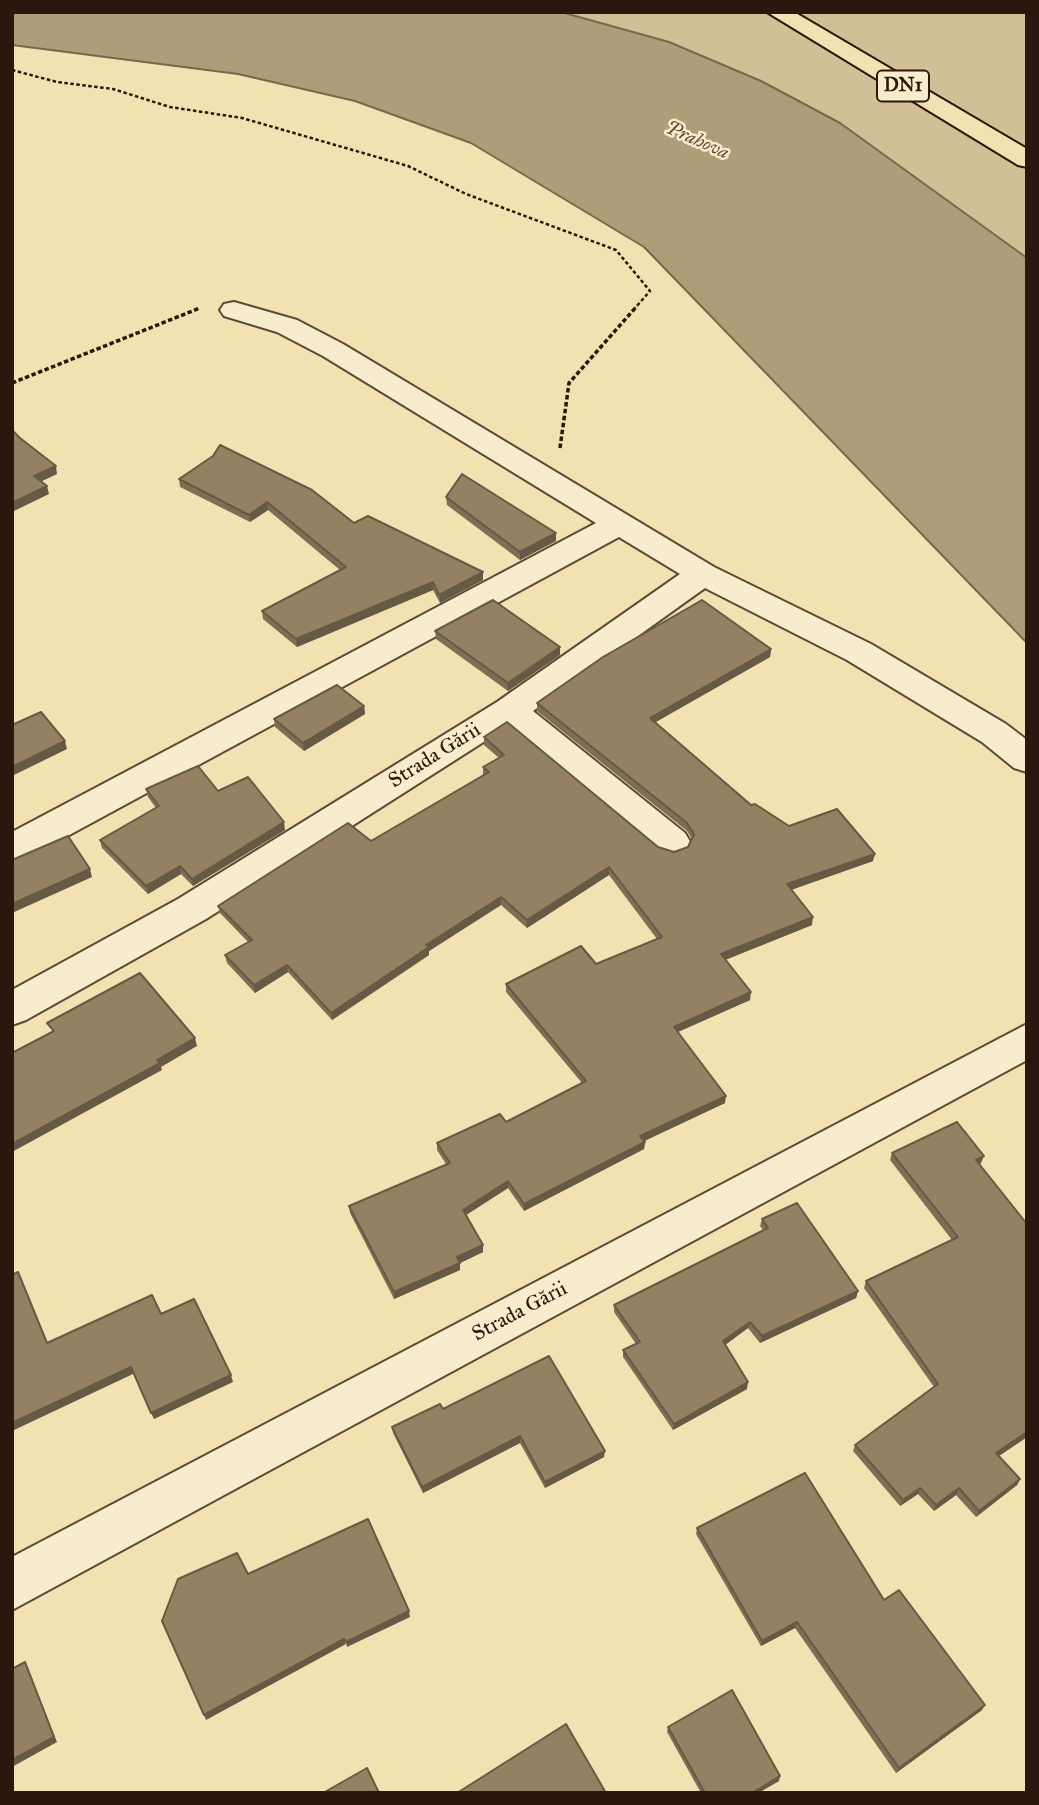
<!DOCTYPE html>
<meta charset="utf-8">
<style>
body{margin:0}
#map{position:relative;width:1039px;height:1805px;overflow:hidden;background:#f3e2b1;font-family:"IM FELL Great Primer",serif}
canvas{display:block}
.frame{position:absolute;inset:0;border:14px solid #2b170d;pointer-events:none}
</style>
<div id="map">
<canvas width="1039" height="1805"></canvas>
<div class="frame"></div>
</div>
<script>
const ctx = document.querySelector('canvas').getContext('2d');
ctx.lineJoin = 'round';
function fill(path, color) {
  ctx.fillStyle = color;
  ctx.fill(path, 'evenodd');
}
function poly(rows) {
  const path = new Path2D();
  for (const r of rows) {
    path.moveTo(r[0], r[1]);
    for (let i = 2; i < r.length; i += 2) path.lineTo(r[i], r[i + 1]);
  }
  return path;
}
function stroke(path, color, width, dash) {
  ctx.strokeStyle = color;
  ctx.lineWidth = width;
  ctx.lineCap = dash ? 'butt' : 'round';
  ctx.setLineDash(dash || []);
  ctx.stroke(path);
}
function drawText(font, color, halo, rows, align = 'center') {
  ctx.font = font + ' "IM FELL Great Primer",serif';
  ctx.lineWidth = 5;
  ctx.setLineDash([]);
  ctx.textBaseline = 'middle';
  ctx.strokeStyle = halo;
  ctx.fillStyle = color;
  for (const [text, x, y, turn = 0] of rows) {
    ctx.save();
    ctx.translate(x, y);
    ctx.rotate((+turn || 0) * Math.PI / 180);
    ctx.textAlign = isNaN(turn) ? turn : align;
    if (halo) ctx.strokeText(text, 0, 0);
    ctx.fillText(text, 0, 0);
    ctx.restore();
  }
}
const green = poly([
 [561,12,1027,12,1027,258,840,123,761,81,669,42]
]);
const water = poly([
 [12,12,561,12,669,42,761,81,840,123,1027,258,1027,643,644,247,471,143,355,101,238,74,12,45,12,12]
]);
const pathFar1 = poly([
 [12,70,57,82,113,89,170,107,242,118,408,166,466,194,616,250,650,291,635,308]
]);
const path = poly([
 [12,383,200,308],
 [560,448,569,383,637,306]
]);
const street = poly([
 [234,302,297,320,343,344,714,567,871,644,1006,724,1027,740,1027,772,1014,768,982,742,847,660,705,588,533,711,685,833,691,843,685,853,672,857,659,853,507,727,206,919,26,1020,12,1025,12,990,178,899,497,702,680,574,619,537,25,859,12,863,12,832,596,523,323,356,277,332,224,316,220,310,224,304,234,302],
 [1027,1024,1027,1060,12,1610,12,1557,1027,1024]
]);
const highway = poly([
 [767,12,794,12,1027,149,1027,167,1018,165,767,12]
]);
const wall = poly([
 [179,479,354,523,483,572,483,580,440,603,433,590,297,647,263,619,262,611,340,570,268,510,250,522,180,487],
 [446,497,556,533,556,541,520,560,447,505],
 [435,631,560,647,560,655,508,691,436,639],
 [771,649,770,657,655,722,751,805,789,826,873,861,791,890,812,925,725,960,750,1000,678,1032,725,1103,644,1141,645,1142,644,1149,524,1211,508,1188,466,1215,483,1252,460,1263,460,1270,394,1299,350,1213,349,1206,446,1164,437,1150,437,1143,506,1122,582,1083,506,992,506,984,596,964,657,939,609,875,527,928,501,905,429,951,429,955,332,1020,288,972,255,993,227,963,225,955,248,942,220,913,218,906,371,841,483,775,483,767,499,758,484,745,484,737,658,847,674,852,688,847,692,839,687,831,537,711,537,703],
 [364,706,365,714,304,751,275,727,274,719],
 [146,789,218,791,285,830,193,886,181,874,148,894,102,848,100,840,156,808,148,797],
 [892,1153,981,1163,979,1165,1027,1224,1027,1437,999,1456,1020,1479,1017,1485,976,1517,956,1495,934,1511,918,1494,900,1506,853,1451,855,1445,934,1387,864,1288,866,1281,952,1240,890,1160],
 [762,1219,858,1291,856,1298,760,1343,748,1328,725,1345,747,1389,673,1430,623,1357,623,1350,636,1344,614,1312,614,1305,763,1230,760,1226],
 [443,1409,604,1457,545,1488,520,1443,423,1493,393,1433,392,1427],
 [697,1528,884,1600,982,1710,896,1773,795,1628,761,1646,696,1534],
 [668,1727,779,1781,758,1793,701,1793,667,1732]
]);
const shadedWall = poly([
 [56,466,57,474,36,484,34,476],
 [47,486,49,494,12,512,12,503],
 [267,502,268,510,250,522,249,515],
 [556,533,556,541,520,560,520,552],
 [483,572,483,580,440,603,439,595],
 [433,582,433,590,297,647,296,639],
 [560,647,560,655,508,691,508,683],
 [771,649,770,657,649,726,650,718],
 [364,706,365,714,304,751,303,743],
 [65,741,67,749,12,776,12,767],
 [284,822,285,830,193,886,192,879],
 [875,854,873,861,785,892,787,884],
 [180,866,181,874,148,894,146,886],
 [609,867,609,875,527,928,527,920],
 [90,869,92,877,12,913,12,904],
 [501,897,501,905,429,951,429,955,332,1020,331,1013,426,945],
 [813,917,812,925,720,962,721,954],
 [287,965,288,972,255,993,254,985],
 [751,992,750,1000,673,1034,674,1027],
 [195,1038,197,1046,161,1067,162,1070,12,1152,12,1144],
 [726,1096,725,1103,640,1143,640,1136],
 [645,1142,644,1149,524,1211,524,1204],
 [984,1156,981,1163,973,1167,976,1160],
 [508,1181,508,1188,463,1217,463,1210],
 [483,1245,483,1252,460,1263,460,1270,394,1299,394,1292,457,1257],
 [858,1291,856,1298,760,1343,762,1336],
 [750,1322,748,1328,721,1348,723,1341],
 [131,1367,133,1374,12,1431,12,1423],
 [231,1375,233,1382,154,1419,151,1413],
 [748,1382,747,1389,673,1430,674,1424],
 [1027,1432,1027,1437,993,1460,996,1453],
 [520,1436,520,1443,423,1493,422,1487],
 [605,1451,604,1457,545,1488,545,1482],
 [1020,1479,1017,1485,976,1517,979,1511],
 [920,1488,918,1494,900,1506,903,1500],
 [959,1488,956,1495,934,1511,936,1505],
 [409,1611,410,1617,347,1647,346,1642],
 [797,1622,795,1628,761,1646,762,1641],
 [344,1639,346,1644,206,1720,204,1715],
 [25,1662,28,1668,57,1742,12,1767],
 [985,1705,982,1710,896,1773,899,1768],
 [780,1776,779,1781,758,1793,752,1793]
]);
const building = poly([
 [12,430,20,438,56,466,34,476,47,486,12,503,12,430],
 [220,445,312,490,354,523,368,516,483,572,439,595,433,582,296,639,262,611,346,567,267,502,249,515,179,479,213,456,220,445],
 [462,474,556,533,520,552,446,497,462,474],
 [493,600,560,647,508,683,435,631,493,600],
 [702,600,771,649,650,718,751,805,755,804,789,826,837,809,875,854,787,884,813,917,721,954,751,992,674,1027,726,1096,640,1136,645,1142,524,1204,508,1181,463,1210,483,1245,457,1257,460,1263,394,1292,349,1206,450,1163,437,1143,500,1114,506,1122,586,1081,506,984,581,946,596,964,662,937,609,867,527,920,501,897,426,945,429,947,331,1013,287,965,254,985,225,955,252,940,218,906,348,823,371,841,489,772,483,767,504,755,484,737,507,722,658,847,674,852,688,847,694,834,687,823,537,703,603,657,702,600],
 [337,685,364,706,303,743,274,719,337,685],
 [41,712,65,741,12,767,12,725,41,712],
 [198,766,218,791,248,777,284,822,192,879,180,866,146,886,100,840,159,806,146,789,198,766],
 [68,836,90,869,12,904,12,860,68,836],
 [140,973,195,1038,157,1060,160,1063,12,1144,12,1053,54,1031,47,1023,140,973],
 [957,1122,984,1156,976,1160,1027,1224,1027,1432,996,1453,1020,1479,979,1511,959,1488,936,1505,920,1488,903,1500,855,1445,938,1384,866,1281,958,1237,892,1153,957,1122],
 [797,1203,858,1291,762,1336,750,1322,723,1341,748,1382,674,1424,623,1350,640,1342,614,1305,768,1228,762,1219,797,1203],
 [18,1272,47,1343,152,1295,161,1314,194,1299,231,1375,151,1413,131,1367,12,1423,12,1275,18,1272],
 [549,1356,605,1451,545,1482,520,1436,422,1487,392,1427,440,1404,443,1409,549,1356],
 [805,1473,884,1600,899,1590,985,1705,899,1768,797,1622,762,1641,697,1528,805,1473],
 [368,1519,409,1611,346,1642,344,1639,204,1715,162,1621,178,1579,237,1553,248,1574,368,1519],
 [25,1662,54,1737,12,1760,12,1669,25,1662],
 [732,1690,780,1776,752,1793,705,1793,668,1727,732,1690],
 [566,1724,606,1793,457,1793,566,1724],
 [367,1768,379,1793,323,1793,367,1768]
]);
const shields = [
 [903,86,52]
];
const shieldNames = [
 ["DN1",903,86]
];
const farWaternames = [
 ["Prahova",697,141,24]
];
const streetNames = [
 ["Strada Gării",435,756,-32],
 ["Strada Gării",520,1312,-28]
];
fill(green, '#d1bf95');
fill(water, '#af9d79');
stroke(water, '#7a674e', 2);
stroke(street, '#5d4a36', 4);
stroke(highway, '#2b170d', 4);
stroke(pathFar1, '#2b170d', 2.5, [3.5, 2.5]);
stroke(path, '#2b170d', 3.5, [4.5, 2.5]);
fill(street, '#f7eccc');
fill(highway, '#f3e2b1');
fill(wall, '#7e6f54');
fill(shadedWall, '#675a45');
fill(building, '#938162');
stroke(building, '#675a45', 2);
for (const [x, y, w] of shields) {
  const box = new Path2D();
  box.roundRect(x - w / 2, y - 15.5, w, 31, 5);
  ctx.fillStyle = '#f7eccc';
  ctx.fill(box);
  stroke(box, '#2b170d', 2);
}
drawText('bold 19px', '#2b170d', null, shieldNames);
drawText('italic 19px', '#604d38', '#f7eccc', farWaternames);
drawText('21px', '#2b170d', '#f7eccc', streetNames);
</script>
